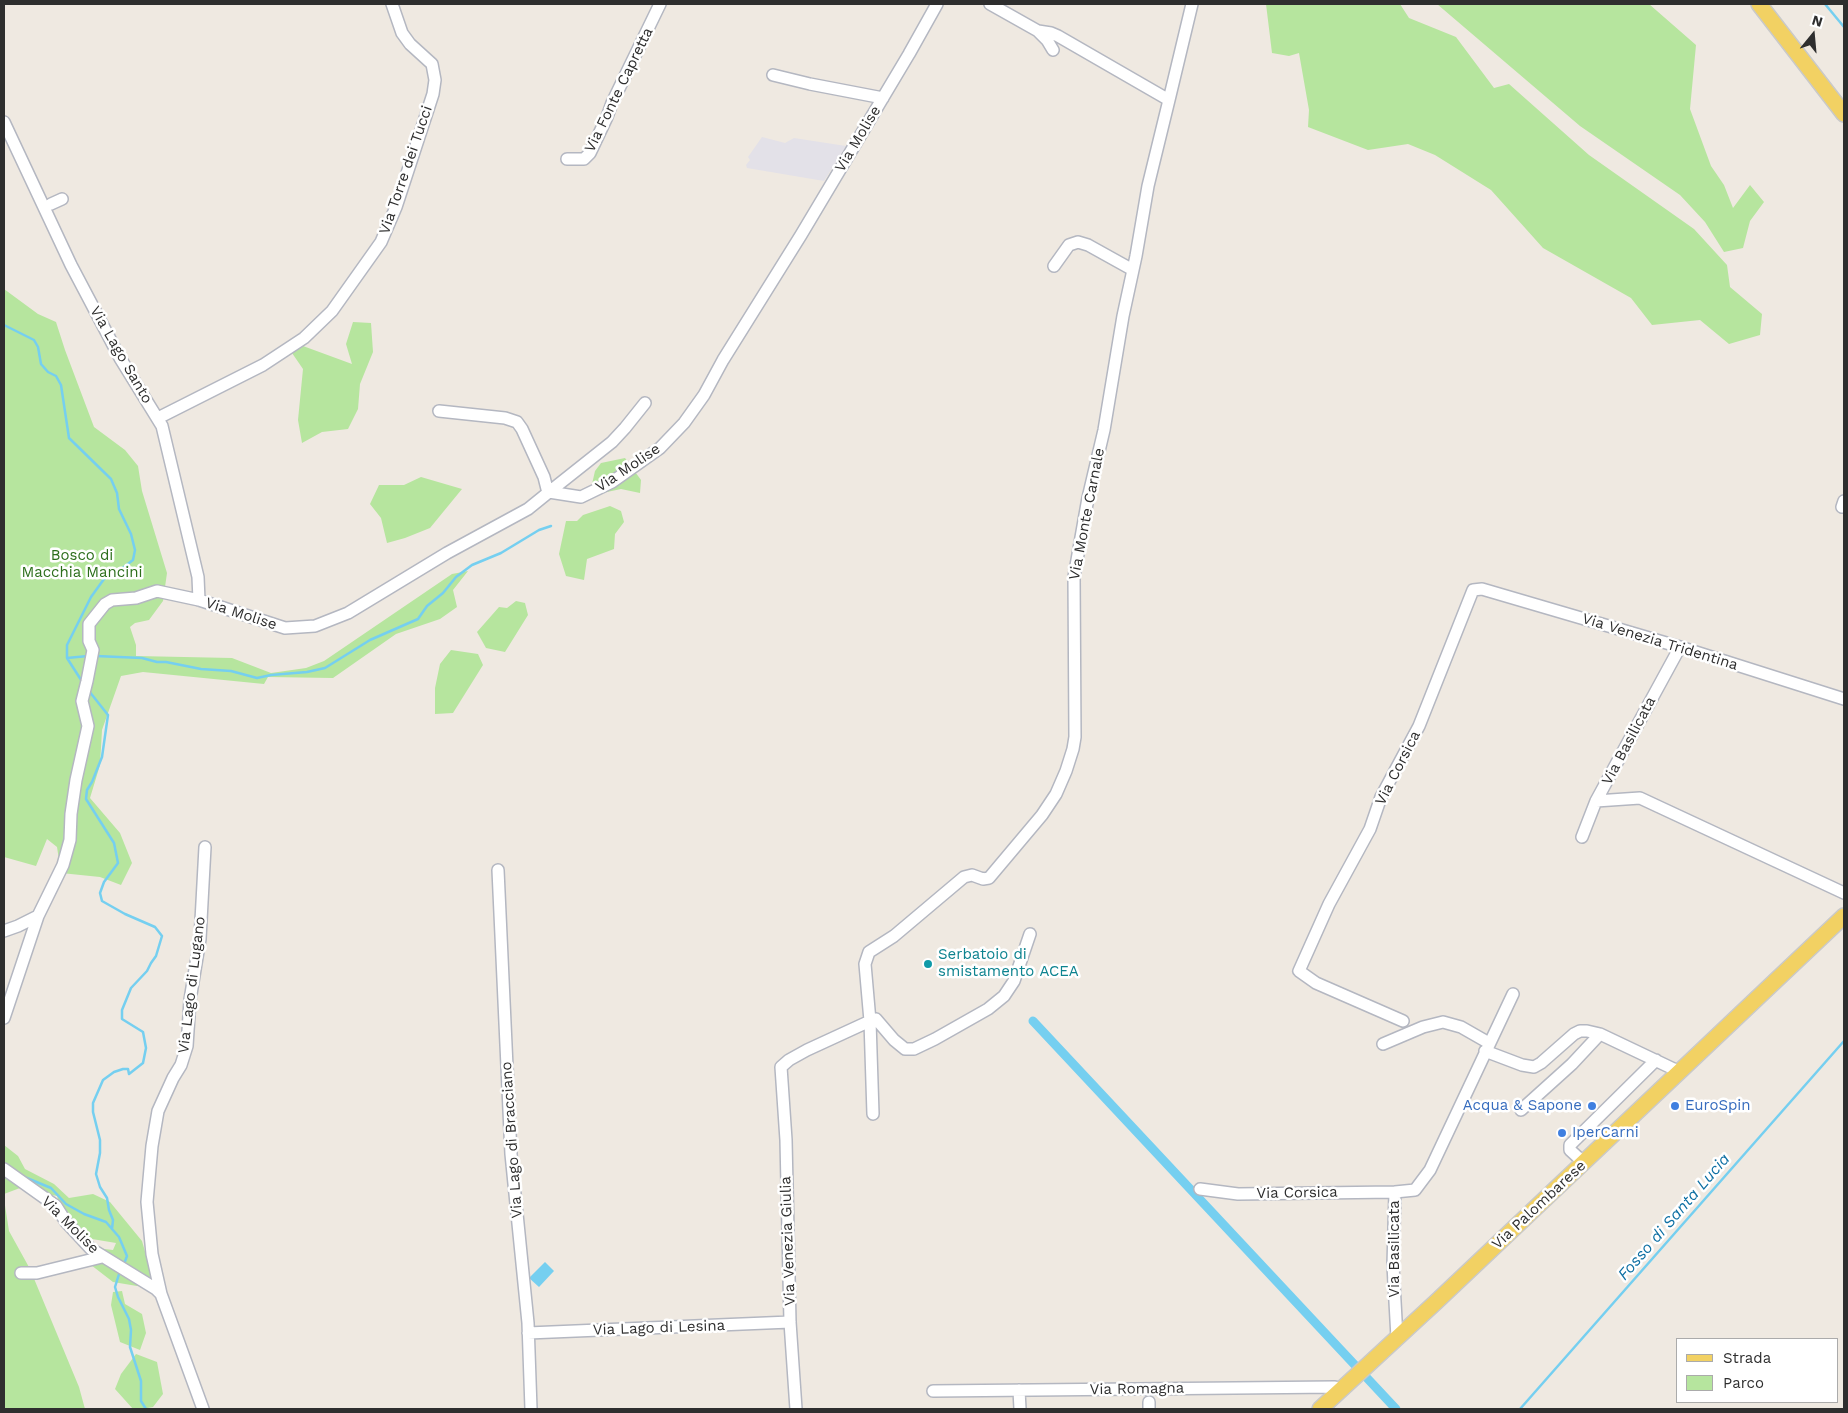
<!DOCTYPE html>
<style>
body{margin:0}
#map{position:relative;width:1848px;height:1413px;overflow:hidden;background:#efe9e1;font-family:"Work Sans",sans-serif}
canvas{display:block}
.frame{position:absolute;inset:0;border:5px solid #2e2e2e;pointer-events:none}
.legend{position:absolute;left:1676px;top:1338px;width:162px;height:65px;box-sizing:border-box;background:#fff;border:1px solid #ababab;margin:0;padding:6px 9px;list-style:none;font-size:15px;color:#2e2e2e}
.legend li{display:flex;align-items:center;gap:10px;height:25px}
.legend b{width:25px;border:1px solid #ababab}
.north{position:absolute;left:1788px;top:10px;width:50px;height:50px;-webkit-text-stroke:4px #fff;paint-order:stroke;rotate:17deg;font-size:14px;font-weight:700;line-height:20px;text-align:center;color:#2e2e2e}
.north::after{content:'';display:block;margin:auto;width:18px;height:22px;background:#2e2e2e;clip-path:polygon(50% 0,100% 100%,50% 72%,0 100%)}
</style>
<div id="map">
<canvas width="1848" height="1413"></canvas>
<div class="frame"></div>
<ul class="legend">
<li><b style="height:6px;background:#f2d163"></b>Strada</li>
<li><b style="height:14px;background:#b6e59e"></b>Parco</li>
</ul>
<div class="north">N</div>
</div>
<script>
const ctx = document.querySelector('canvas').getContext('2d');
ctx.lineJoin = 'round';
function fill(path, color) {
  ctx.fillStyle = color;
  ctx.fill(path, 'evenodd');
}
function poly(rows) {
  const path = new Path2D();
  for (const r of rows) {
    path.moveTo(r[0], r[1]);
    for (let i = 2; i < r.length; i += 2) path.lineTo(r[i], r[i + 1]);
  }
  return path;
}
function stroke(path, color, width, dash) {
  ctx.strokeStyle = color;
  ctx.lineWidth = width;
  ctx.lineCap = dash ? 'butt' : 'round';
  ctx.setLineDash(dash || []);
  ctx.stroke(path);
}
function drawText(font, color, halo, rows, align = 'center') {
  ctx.font = font + ' "Work Sans",sans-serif';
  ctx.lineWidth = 5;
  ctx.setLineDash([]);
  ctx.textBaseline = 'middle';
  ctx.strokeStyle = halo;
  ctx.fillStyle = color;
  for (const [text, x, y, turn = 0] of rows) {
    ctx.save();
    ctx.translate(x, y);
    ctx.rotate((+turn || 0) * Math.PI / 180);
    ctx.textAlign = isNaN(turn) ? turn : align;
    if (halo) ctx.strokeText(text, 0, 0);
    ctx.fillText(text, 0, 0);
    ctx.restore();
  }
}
const industrial = poly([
 [762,137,785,143,794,138,846,146,824,181,747,168,746,165,750,160,748,157]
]);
const green = poly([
 [1266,4,1400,4,1409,18,1456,37,1494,88,1509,84,1589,155,1694,229,1727,265,1730,287,1762,314,1760,335,1729,344,1700,320,1652,325,1631,298,1543,248,1491,190,1435,155,1408,144,1368,150,1308,127,1309,110,1299,53,1289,56,1272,53],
 [1437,4,1649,4,1696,45,1690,109,1711,166,1724,185,1733,208,1750,185,1764,202,1750,221,1743,248,1724,252,1705,222,1680,195,1580,126],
 [4,289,38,314,56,322,65,350,94,427,125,450,138,466,142,491,167,573,163,601,149,620,135,623,130,627,136,645,136,656,232,658,271,673,306,668,324,661,452,574,468,571,453,590,457,607,440,619,396,634,333,678,268,677,264,684,143,672,121,676,102,730,100,765,90,798,120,833,132,863,121,885,100,877,61,873,57,847,47,839,36,866,4,857],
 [353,322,371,323,373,352,360,384,358,409,348,429,322,432,302,443,298,420,303,369,292,353,303,346,352,364,346,344],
 [625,458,641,480,640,493,621,489,607,492,592,484,595,471,601,463],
 [421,477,462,489,430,528,405,538,387,543,381,518,370,504,379,485,404,485],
 [610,506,621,511,624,522,615,534,614,549,587,559,584,580,566,576,559,554,566,521,577,521,583,515],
 [516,601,525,603,528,615,505,652,486,648,477,632,499,607,507,608],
 [451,650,478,654,483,665,453,713,435,714,435,688,440,664],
 [4,1145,18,1156,25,1169,54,1184,69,1198,93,1194,110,1202,142,1241,152,1276,137,1286,113,1282,91,1265,96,1248,113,1250,116,1243,86,1238,63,1216,57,1196,20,1188,4,1194,4,1161,5,1161],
 [4,1199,9,1231,30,1269,79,1387,85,1409,4,1409],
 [122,1291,125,1304,142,1314,146,1333,140,1350,120,1342,111,1305,113,1292],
 [136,1354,157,1362,163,1394,153,1407,142,1409,133,1409,115,1389,121,1374]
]);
const water = poly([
 [545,1262,554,1271,539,1287,529,1278]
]);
const stream = poly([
 [1825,4,1844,27],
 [4,325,34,340,38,347,41,364,48,372,56,376,61,385,69,438,111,479,117,493,119,509,131,534,135,550,133,560,120,570,104,579,91,597,67,645,67,658,83,683],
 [96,656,142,658,157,662,166,662,201,669,231,671,257,678,271,675,307,672,325,668,370,640,418,619,427,606,443,593,456,577,472,565,501,553,539,530,551,526],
 [67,658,88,656],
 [89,691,108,715,102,757,92,782,87,790,86,799,114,843,118,863,104,882,100,893,102,901,125,914,155,927,162,936,156,956,151,963,147,971,131,988,122,1010,122,1019,143,1032,146,1048,143,1063,129,1074,128,1069,123,1069,114,1072,103,1080,93,1103,93,1112,100,1140,100,1153,96,1174,100,1187,107,1198,109,1210,113,1220,112,1229],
 [22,1176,51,1188,66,1204,84,1214,106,1222,119,1237,127,1256,124,1264],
 [120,1271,115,1287,118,1297,129,1319,131,1330,130,1347,141,1381,141,1401,146,1409],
 [1520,1409,1844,1041]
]);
const canal = poly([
 [1033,1021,1396,1409]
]);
const minor = poly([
 [1038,31,1047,40,1053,50],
 [773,75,810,84,883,98],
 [1169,100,1192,4],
 [4,122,71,265,120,358,162,426,198,577,199,600],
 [567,159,584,159,590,153,607,117,612,103,660,4],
 [51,204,62,199],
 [1054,266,1069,245,1078,242,1088,245,1133,270],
 [439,411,505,418,517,422,522,429,544,477,548,493],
 [158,418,263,365,304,338,332,311,381,242,396,207,433,94,435,80,432,64,410,44,402,33,392,4],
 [549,492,612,442,625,428,645,403],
 [1844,501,1842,507,1844,507],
 [1596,801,1640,798,1844,893],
 [1582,837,1596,801,1680,647],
 [498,870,511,1154,528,1323,531,1409],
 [4,931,18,926,38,916],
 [4,1018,38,916,63,865,70,840,71,814,76,780,88,726,82,701,87,681,93,650,89,641,89,624,105,604,112,600,136,598,157,591,199,600,285,628,315,626,348,613,447,553,528,509,549,492,581,497,612,482,660,448,684,423,704,395,723,360,801,235,909,54,937,4],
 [876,1019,894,1040,905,1049,914,1049,935,1039,988,1009,1004,996,1014,981,1030,934],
 [870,1021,873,1114],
 [1403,1021,1316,983,1299,971,1329,904,1370,829,1381,797,1419,726,1473,590,1482,589,1680,647,1844,699],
 [1383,1044,1423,1027,1443,1022,1461,1027,1489,1043],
 [1485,1051,1522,1065,1534,1067,1541,1063,1574,1034,1580,1031,1587,1031,1600,1034,1680,1072],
 [1521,1110,1572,1064,1600,1034],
 [1583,1162,1570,1150,1570,1145,1656,1060],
 [4,1169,56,1206,66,1222,91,1249,156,1289,161,1294,203,1409],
 [1200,1189,1238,1194,1395,1192],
 [21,1273,37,1273,102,1257],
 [161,1294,152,1254,147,1202,152,1146,158,1111,173,1078,181,1065,187,1046,190,1000,200,939,205,847],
 [528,1333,790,1322],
 [1397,1338,1393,1265,1395,1192,1415,1190,1430,1170,1513,994],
 [1019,1390,1020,1409],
 [933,1391,1335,1387,1339,1391],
 [1149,1402,1149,1409],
 [796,1409,790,1322,786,1140,781,1067,789,1060,807,1050,870,1021,865,964,869,952,894,936,964,877,972,875,983,879,989,878,1042,815,1056,794,1066,771,1073,749,1075,737,1074,577,1088,498,1104,430,1123,316,1136,256,1148,186,1169,100,1058,36,1051,33,1038,31,990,4]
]);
const major = poly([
 [1759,4,1844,114],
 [1320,1409,1436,1302,1844,916]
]);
const markers = [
 [928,964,5,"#0f9aa8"],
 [1592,1106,5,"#3f7fe0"],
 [1675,1106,5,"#3f7fe0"],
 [1562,1133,5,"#3f7fe0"]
];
const streetNames = [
 ["Via Fonte Capretta",619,90,-64],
 ["Via Molise",858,139,-59],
 ["Via Torre dei Tucci",406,170,-71],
 ["Via Lago Santo",121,355,60],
 ["Via Molise",628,468,-34],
 ["Via Monte Carnale",1087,514,-79],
 ["Via Molise",241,614,18],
 ["Via Venezia Tridentina",1660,642,17],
 ["Via Basilicata",1629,741,-62],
 ["Via Corsica",1398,768,-63],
 ["Via Lago di Lugano",192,985,-83],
 ["Via Lago di Bracciano",512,1140,-94],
 ["Via Corsica",1297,1193,-1],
 ["Via Palombarese",1539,1205,-43],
 ["Via Molise",70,1225,45],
 ["Via Venezia Giulia",788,1241,-92],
 ["Via Basilicata",1395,1249,-90],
 ["Via Lago di Lesina",659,1328,-2],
 ["Via Romagna",1137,1389,-1]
];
const parkNames = [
 ["Bosco di",82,556],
 ["Macchia Mancini",82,573]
];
const cultureNames = [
 ["Serbatoio di",938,955],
 ["smistamento ACEA",938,972]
];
const shopNames = [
 ["Acqua & Sapone",1582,1106,"right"],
 ["EuroSpin",1685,1106],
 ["IperCarni",1572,1133]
];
const waterNames = [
 ["Fosso di Santa Lucia",1674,1217,-49]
];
fill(industrial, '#e3e1e8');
fill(green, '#b6e59e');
fill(water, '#75cff0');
stroke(stream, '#75cff0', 2.5);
stroke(canal, '#75cff0', 9);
stroke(minor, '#b4b7c1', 14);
stroke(major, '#c9c9c9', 18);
stroke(minor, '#fff', 11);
stroke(major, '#f2d163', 15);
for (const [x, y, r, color] of markers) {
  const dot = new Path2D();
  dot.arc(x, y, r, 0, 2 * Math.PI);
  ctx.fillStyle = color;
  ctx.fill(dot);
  stroke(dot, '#fff', 2);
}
drawText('15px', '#2e2e2e', '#fff', streetNames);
drawText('15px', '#2c6e1b', '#fff', parkNames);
drawText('15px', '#0d838f', '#fff', cultureNames, 'left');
drawText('15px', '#366cbe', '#fff', shopNames, 'left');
drawText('italic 16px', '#0d6fa3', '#fff', waterNames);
</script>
